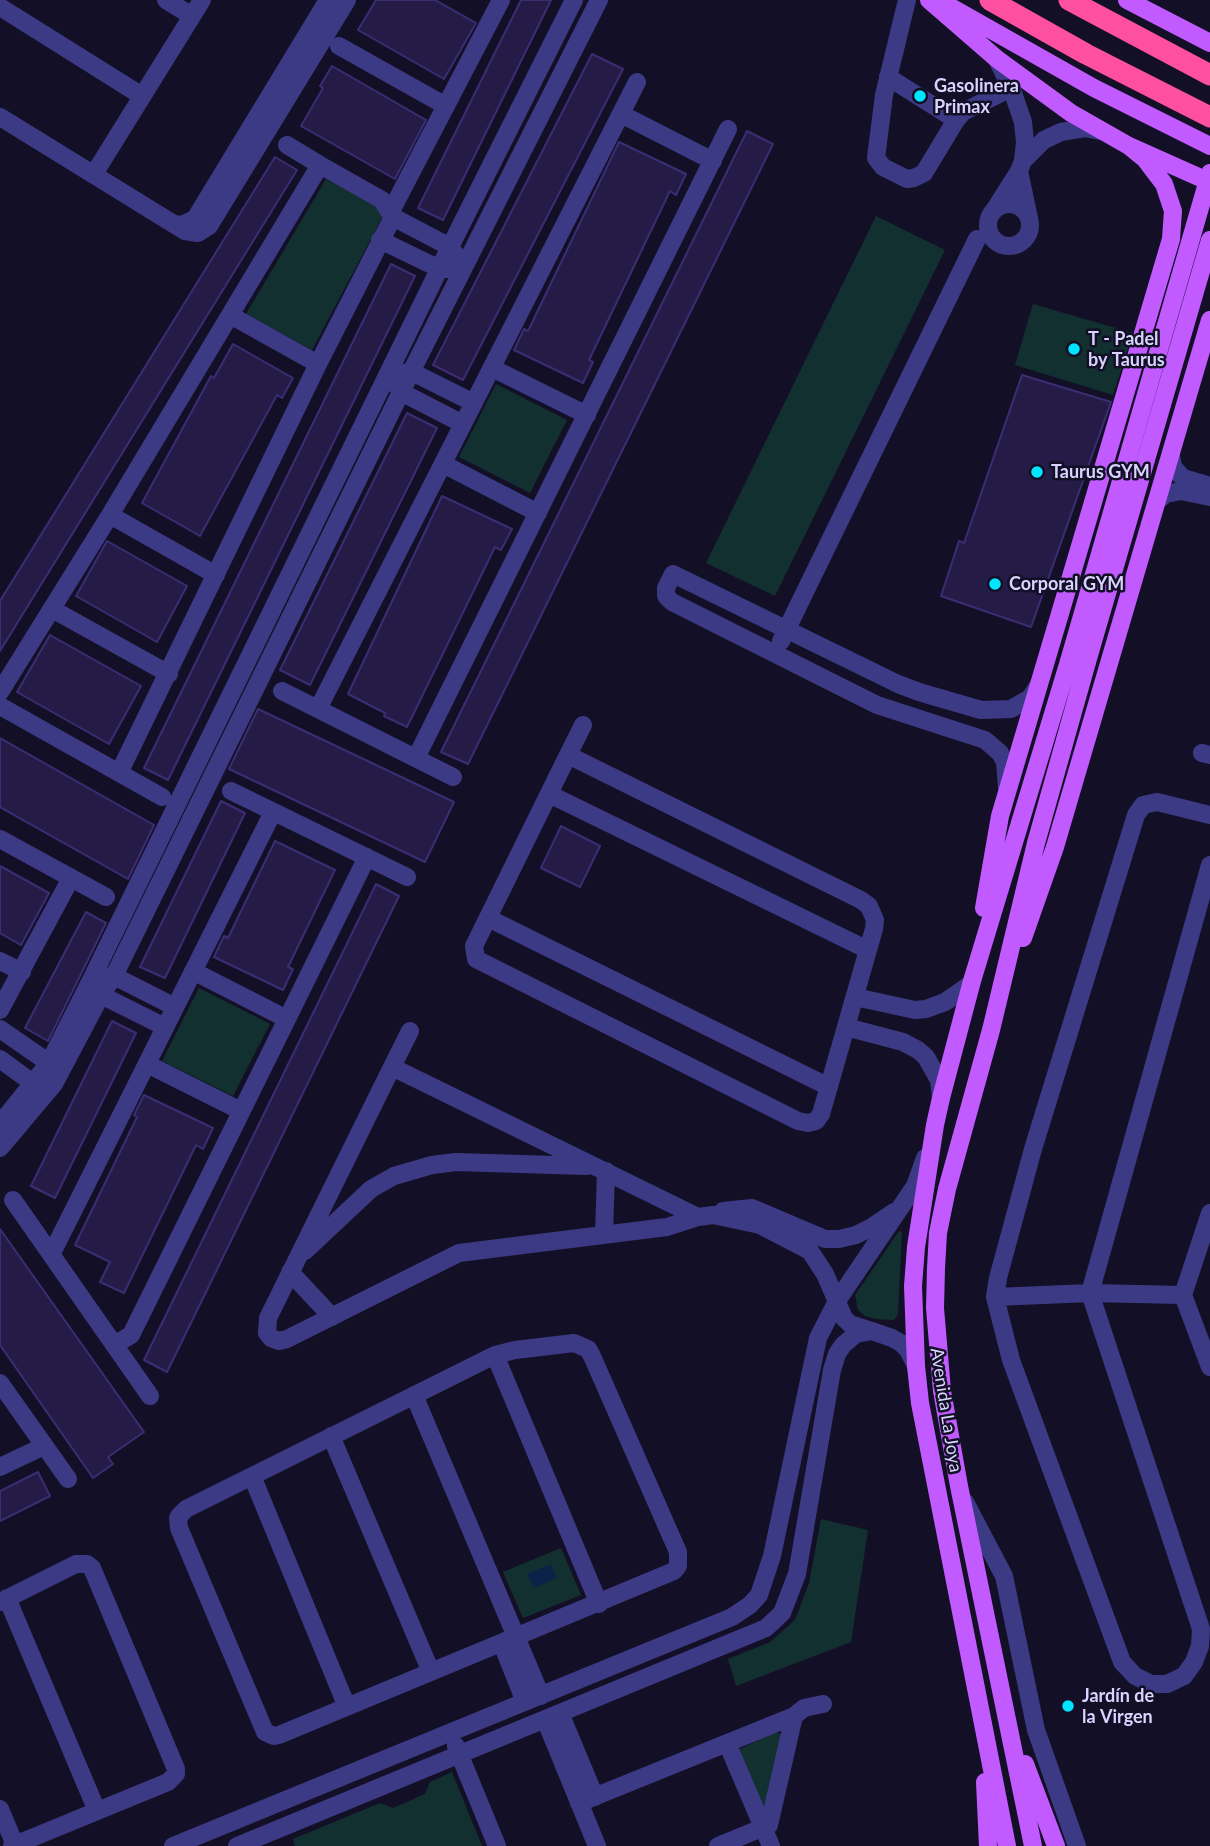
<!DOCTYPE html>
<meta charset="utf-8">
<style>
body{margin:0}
canvas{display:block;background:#130f26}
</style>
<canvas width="1210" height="1846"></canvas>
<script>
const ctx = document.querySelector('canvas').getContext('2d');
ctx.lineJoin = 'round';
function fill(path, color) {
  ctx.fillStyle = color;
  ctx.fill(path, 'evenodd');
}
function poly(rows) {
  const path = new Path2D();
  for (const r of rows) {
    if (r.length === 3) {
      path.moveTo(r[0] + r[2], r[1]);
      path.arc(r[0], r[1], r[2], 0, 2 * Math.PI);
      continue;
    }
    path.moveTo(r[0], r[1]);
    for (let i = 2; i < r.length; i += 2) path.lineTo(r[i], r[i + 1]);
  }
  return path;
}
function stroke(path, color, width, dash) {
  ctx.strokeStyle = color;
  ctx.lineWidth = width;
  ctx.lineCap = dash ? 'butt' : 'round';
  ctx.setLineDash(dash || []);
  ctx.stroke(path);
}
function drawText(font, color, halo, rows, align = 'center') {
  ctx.font = font + ' Lato,sans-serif';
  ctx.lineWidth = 5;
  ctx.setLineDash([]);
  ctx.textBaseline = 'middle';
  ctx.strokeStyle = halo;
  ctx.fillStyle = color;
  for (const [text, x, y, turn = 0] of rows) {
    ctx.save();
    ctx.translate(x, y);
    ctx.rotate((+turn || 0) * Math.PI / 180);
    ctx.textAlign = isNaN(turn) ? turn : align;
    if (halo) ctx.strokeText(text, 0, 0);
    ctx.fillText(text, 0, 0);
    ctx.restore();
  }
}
const green = poly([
 [326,179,378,207,382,218,312,350,246,314],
 [876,216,945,250,775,596,706,563],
 [1033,304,1133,333,1113,395,1015,365],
 [496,384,567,420,530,493,459,457],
 [199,988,270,1024,233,1096,162,1061],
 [899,1231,902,1232,898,1314,894,1320,876,1319,865,1316,858,1310,855,1295],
 [821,1519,868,1530,851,1642,736,1686,728,1659,770,1642,795,1620,809,1583],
 [561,1548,581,1595,523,1618,503,1572],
 [775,1732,783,1735,767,1809,759,1806,736,1751],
 [452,1772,482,1846,295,1846,293,1839,380,1803,393,1808,425,1794,430,1782]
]);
const water = poly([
 [551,1564,557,1578,534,1588,527,1574]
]);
const building = poly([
 [376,0,435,0,476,23,444,79,358,30,376,0],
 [521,0,551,0,443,220,418,208,521,0],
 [592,54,623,69,463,380,433,365,592,54],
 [332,66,426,120,395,179,301,126,323,88,320,86,332,66],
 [747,131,773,144,468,764,441,752,747,131],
 [619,142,686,174,676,195,670,191,589,360,593,362,583,383,514,350,524,329,528,331,619,142],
 [275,157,297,170,0,651,0,601,275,157],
 [391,264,415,276,168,780,144,768,391,264],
 [233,344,293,378,282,398,277,395,200,536,142,503,211,376,214,378,233,344],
 [1022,375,1111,402,1031,627,941,596,959,541,964,543,1022,375],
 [407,413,437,428,310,685,280,670,407,413],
 [442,496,512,529,501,550,495,547,407,727,384,716,385,713,348,694,442,496],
 [107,541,187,586,157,642,76,596,107,541],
 [50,635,141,686,109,744,17,692,50,635],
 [258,709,454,802,425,862,229,769,258,709],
 [0,738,154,825,128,879,0,807,0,738],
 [221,801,245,813,165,978,140,967,221,801],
 [561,826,600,846,580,887,541,868,561,826],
 [275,841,335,870,288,967,293,969,283,990,214,957,224,936,228,938,275,841],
 [0,866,49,893,21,945,0,933,0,866],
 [376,884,399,896,167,1372,144,1360,376,884],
 [86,912,106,923,48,1041,25,1028,86,912],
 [112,1021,136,1033,55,1198,31,1186,112,1021],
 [144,1095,213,1128,203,1149,196,1145,124,1293,100,1282,110,1262,75,1245,137,1117,134,1115,144,1095],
 [0,1229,144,1432,108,1457,113,1464,93,1478,0,1345,0,1229],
 [38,1472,50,1496,0,1521,0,1491,38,1472]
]);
const minor = poly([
 [166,0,192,16],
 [907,0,884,95,876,158,883,167,907,179,914,178,924,173,956,120,963,112,1011,88],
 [0,7,142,96],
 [339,46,446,106],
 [997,59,1013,93,1023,122,1025,142,1023,161,1019,171],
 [888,77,956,120],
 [621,114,713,161],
 [0,117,185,231,198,233,209,226,347,0],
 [287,145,320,165],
 [1023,161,1044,140,1061,132,1085,128,1100,131],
 [94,174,202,0],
 [1009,225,21],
 [993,212,1019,171,1029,218],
 [393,217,450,247,457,257],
 [174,224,182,225,195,219,328,0],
 [380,240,440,269,451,269],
 [230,315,318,364],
 [492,368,587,415],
 [403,373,412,372,474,403],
 [395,383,401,392,463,424],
 [1171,456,1173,467,1183,478,1210,486],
 [443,464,538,513],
 [1158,500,1166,494,1181,491,1210,497],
 [110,515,216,575],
 [52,609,169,674],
 [781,641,977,239],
 [282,691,453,777],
 [0,692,110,515,320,165,382,200,390,213],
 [0,706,162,797],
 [318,709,637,82],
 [1202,753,1210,755],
 [568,755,861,900,869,906,875,920,874,929,821,1114,816,1121,808,1123,798,1121,476,959,474,946,568,755],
 [568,755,583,725],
 [416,758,728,129],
 [119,773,318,364,393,217,390,213,501,0],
 [1007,788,1005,762,1000,753,985,740,877,705,672,602,666,596,666,588,673,574,898,684,919,692,981,710,1011,709,1030,698,1038,686],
 [231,791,407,877],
 [549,794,868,950],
 [0,839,106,897],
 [1210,865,1090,1293,1183,1295,1210,1213],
 [488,918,829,1087],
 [0,961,22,972],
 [193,971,287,1019],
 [855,997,915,1010,926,1009,945,1002,971,984],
 [0,1010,71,878],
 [165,1027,101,995,92,978,114,976,175,1007],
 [846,1027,903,1042,918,1050,926,1057,939,1080,941,1098],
 [0,1029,49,1063,54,1084,34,1084,0,1059],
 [147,1064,241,1111],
 [392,1067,410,1031],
 [0,1124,49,1063,92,978,450,247,574,0],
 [0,1148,54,1084,101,995,114,976,401,392,599,0],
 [13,1200,150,1396],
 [723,1211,752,1208,825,1239,839,1239,856,1235,872,1227,894,1212],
 [698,1217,392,1067,268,1318,267,1333,271,1338,279,1341,287,1339,459,1253,667,1227,698,1217,713,1215,760,1225,810,1251,825,1274,844,1318,850,1324,872,1331],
 [604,1235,606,1171],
 [305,1251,371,1189,394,1176,432,1165,456,1162,587,1166],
 [52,1253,273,812],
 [290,1272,332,1317],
 [1183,1295,1210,1367],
 [995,1297,1011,1360,1122,1662,1135,1676,1151,1684,1167,1684,1184,1676,1194,1662,1200,1646,1201,1629,1090,1293,995,1297,998,1278,1033,1149,1136,815,1143,805,1157,802,1210,815],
 [574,1343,588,1349,592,1356,678,1552,678,1566,674,1571,279,1735,274,1736,265,1732,179,1528,178,1518,181,1514,186,1509,495,1355,515,1350,574,1343],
 [114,1345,131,1335,367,857],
 [495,1355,599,1604],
 [0,1383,68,1479],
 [414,1395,541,1696],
 [331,1436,431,1672],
 [0,1467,44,1446],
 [252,1476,347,1707],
 [965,1502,1004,1576,1036,1730,1077,1846],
 [7,1598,97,1811],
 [0,1602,76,1564,87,1564,92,1568,176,1769,176,1774,168,1782,12,1846],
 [502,1644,525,1702],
 [560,1713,595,1797],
 [545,1719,597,1846],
 [727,1743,771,1846],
 [456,1746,497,1846],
 [579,1803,794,1716,804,1708,823,1704],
 [0,1809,15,1845],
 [173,1846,732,1617,750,1605,759,1595,772,1556,818,1338,837,1301,915,1186,925,1158],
 [237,1846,766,1628,782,1613,797,1574,832,1370,837,1354,843,1345,856,1334,872,1331,892,1338,901,1343,908,1350,916,1366],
 [718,1846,769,1825,794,1716]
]);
const major = poly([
 [929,0,997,59,1071,113,1129,146,1210,182],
 [1127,0,1210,43],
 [947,5,1094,88,1210,146],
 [984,908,1000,816,1171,239,1173,211,1164,184,1145,159,1129,146],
 [1023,938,1055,847,1210,320],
 [1025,1764,1056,1846],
 [985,1782,988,1846],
 [1007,1846,920,1403,916,1366,913,1286,916,1247,935,1125,941,1098,972,981,1069,661],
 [1033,1846,959,1486,942,1391,935,1308,936,1268,938,1233,947,1189,991,1030,1036,843,1087,662]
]);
const highway = poly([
 [990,0,1086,54,1210,117],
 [1069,0,1210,75]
]);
const majorBridge = poly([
 [1069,661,1210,173],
 [1087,662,1210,240]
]);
const markers = [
 [920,96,7,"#00e5ff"],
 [1074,349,7,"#00e5ff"],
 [1037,472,7,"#00e5ff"],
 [995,584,7,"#00e5ff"],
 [1068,1706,7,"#00e5ff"]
];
const poiNames = [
 ["Gasolinera",934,86],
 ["Primax",934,107],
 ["T - Padel",1088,339],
 ["by Taurus",1088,360],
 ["Taurus GYM",1051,472],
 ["Corporal GYM",1009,584],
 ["Jardín de",1082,1696],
 ["la Virgen",1082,1717]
];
const streetNames = [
 ["Avenida La Joya",946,1410,81]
];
fill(green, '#12302f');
fill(water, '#0c2248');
fill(building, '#241b47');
stroke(building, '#3b2d73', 2);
stroke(minor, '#3d3a85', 18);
stroke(major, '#c25bff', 18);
stroke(highway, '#ff4fa3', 21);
stroke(majorBridge, '#c25bff', 18);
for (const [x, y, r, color] of markers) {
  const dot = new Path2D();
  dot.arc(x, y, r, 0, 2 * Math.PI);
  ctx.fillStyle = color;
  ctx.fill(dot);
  stroke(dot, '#130f26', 2.5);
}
drawText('bold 18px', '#d9d4ff', '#130f26', poiNames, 'left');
drawText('18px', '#d9d4ff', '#130f26', streetNames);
</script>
